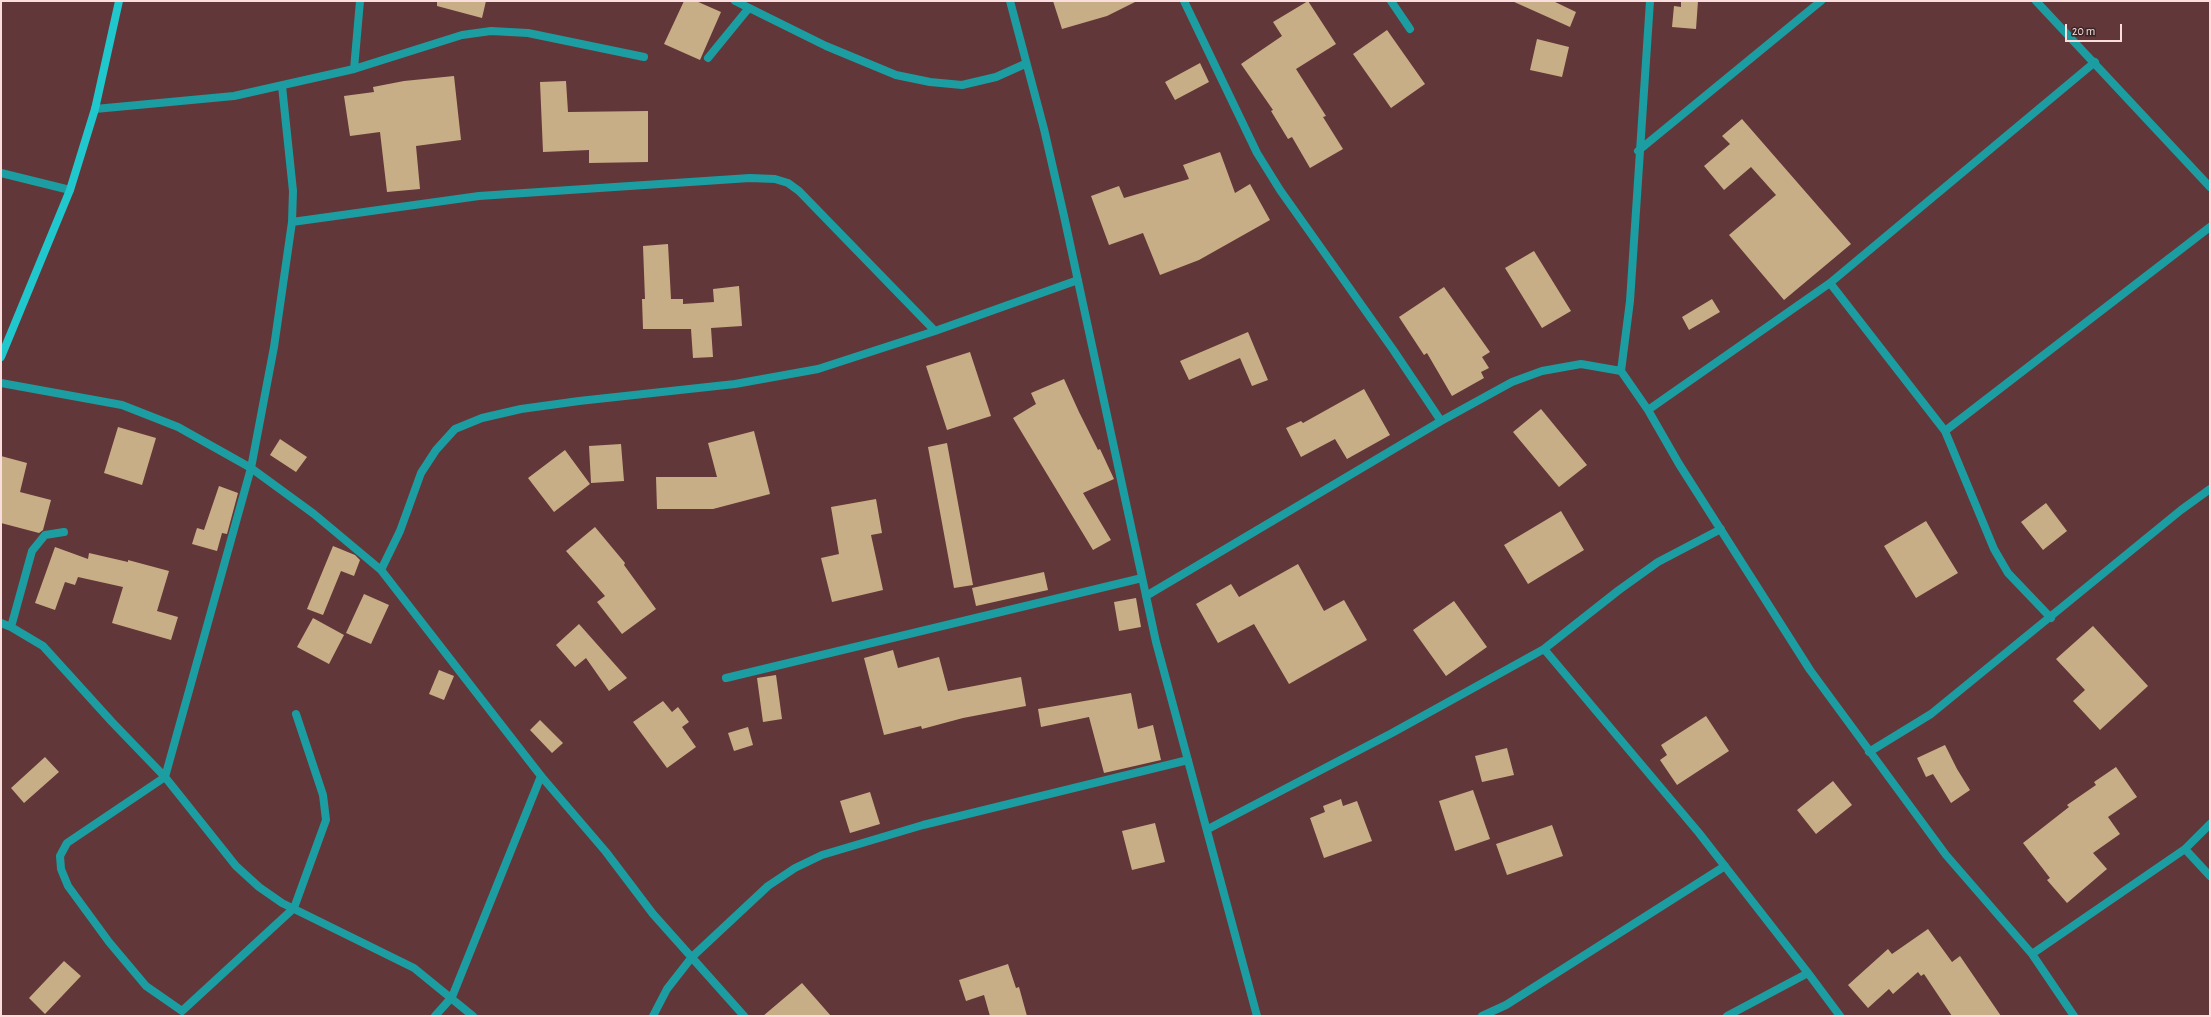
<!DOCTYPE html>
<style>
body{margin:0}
#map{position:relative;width:2211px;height:1017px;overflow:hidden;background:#623739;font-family:"Alegreya Sans",sans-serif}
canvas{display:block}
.frame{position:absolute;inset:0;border:2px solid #fadede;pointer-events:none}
.scale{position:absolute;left:2065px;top:24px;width:57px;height:18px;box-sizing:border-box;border:2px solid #fadede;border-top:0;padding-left:5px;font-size:12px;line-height:14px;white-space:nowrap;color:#fadede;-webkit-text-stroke:3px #3a2626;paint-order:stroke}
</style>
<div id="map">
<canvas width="2211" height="1017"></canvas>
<div class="frame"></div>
<div class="scale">20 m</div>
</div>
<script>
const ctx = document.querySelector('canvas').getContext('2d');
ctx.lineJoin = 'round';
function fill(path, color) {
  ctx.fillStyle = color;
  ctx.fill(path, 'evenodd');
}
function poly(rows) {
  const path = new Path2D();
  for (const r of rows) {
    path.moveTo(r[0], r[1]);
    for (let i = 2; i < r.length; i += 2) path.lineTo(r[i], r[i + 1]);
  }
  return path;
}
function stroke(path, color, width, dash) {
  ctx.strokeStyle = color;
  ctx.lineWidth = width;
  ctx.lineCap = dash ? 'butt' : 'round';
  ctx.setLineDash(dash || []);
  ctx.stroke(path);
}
const building = poly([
 [437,1,486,1,482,18,437,6],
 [684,1,696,1,721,12,700,60,664,44],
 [1053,1,1137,1,1107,16,1062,29],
 [1308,1,1336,44,1296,69,1326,116,1323,117,1343,149,1310,168,1292,137,1288,139,1271,111,1273,110,1241,64,1282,36,1273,22],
 [1512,1,1553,1,1576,12,1570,27],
 [1681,1,1698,1,1696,29,1672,27,1674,6,1681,7],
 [1387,30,1425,84,1391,108,1353,54],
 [1537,39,1569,47,1562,77,1530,70],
 [1200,63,1209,82,1175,100,1165,82],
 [454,76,461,140,416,146,420,189,387,192,380,132,350,136,344,96,374,92,373,87,404,81],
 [566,81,568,112,648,111,648,162,589,163,589,150,543,152,540,82],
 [1742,119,1851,244,1784,300,1729,235,1776,195,1751,167,1724,190,1704,166,1730,144,1722,136],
 [1220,152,1235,193,1250,184,1270,220,1199,260,1160,275,1143,233,1109,245,1091,196,1119,186,1124,198,1189,179,1183,165],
 [668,244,671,299,683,299,683,304,714,302,713,289,739,286,742,326,711,328,713,357,693,358,691,329,643,329,642,299,645,299,643,246],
 [1534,251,1571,311,1542,328,1505,268],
 [1444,287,1490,352,1482,357,1489,368,1481,372,1484,378,1452,396,1427,353,1424,355,1399,317],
 [1712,299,1720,312,1689,330,1682,317],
 [1248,332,1268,380,1252,386,1240,358,1189,380,1180,361],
 [970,352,991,416,947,430,926,366],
 [1064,379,1079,412,1098,450,1100,449,1114,479,1083,493,1111,540,1093,550,1013,418,1036,404,1031,393],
 [1364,389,1390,435,1347,459,1335,439,1301,457,1286,428,1301,421,1303,423],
 [1541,409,1587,465,1559,487,1513,432],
 [118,427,156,438,142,485,104,473],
 [754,431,770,494,713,509,657,509,656,477,717,477,708,443],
 [280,439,307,457,296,472,270,455],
 [947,443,973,585,954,588,928,447],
 [621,444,624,481,591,483,589,446],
 [565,450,590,484,554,512,528,478],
 [1,456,27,463,20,492,51,500,43,530,39,533,1,523],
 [219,486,238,493,227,534,222,533,217,551,192,544,197,528,204,530],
 [876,499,882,533,871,535,883,590,832,602,821,558,839,554,831,507],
 [2046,503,2067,531,2043,550,2021,522],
 [1561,511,1584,550,1528,584,1504,545],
 [1926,521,1958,573,1916,598,1884,546],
 [595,527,625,563,624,565,656,609,622,634,597,602,605,596,566,551],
 [333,546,355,555,360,560,354,576,341,571,323,615,307,609],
 [55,547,88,559,89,553,128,562,128,560,169,571,157,611,178,617,171,640,112,623,123,587,78,577,75,585,65,582,55,610,35,603],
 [1298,564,1324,611,1344,600,1367,640,1289,684,1254,624,1218,643,1196,604,1231,584,1239,597],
 [1044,572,1048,590,976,606,972,588],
 [364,594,389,605,371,644,346,633],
 [1136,598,1141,627,1119,631,1114,602],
 [1454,601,1487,647,1446,676,1413,630],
 [313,618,344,635,329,664,297,647],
 [579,624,627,678,609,691,586,658,575,667,556,645],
 [2093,626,2148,686,2100,730,2073,701,2085,690,2056,659],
 [893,650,898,668,939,657,948,691,1021,677,1026,706,963,718,922,729,921,726,884,735,864,658],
 [439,670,454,676,444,700,429,694],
 [776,675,782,719,763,722,757,678],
 [1131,693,1138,729,1153,725,1161,760,1104,773,1089,717,1041,727,1038,709],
 [663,701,672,712,678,707,689,722,682,727,696,747,667,768,633,722],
 [1706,716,1729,751,1677,785,1660,760,1667,755,1661,745],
 [540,720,563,743,552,753,530,730],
 [748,727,753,745,734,751,728,733],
 [1945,745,1957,769,1970,790,1951,803,1933,774,1926,777,1917,758],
 [1507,748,1514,775,1482,782,1475,756],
 [45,757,59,772,24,803,11,788],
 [2116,767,2137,797,2108,817,2120,834,2093,853,2107,869,2067,903,2047,880,2050,878,2023,843,2069,807,2067,805,2096,785,2094,782],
 [1833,781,1852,805,1816,834,1797,810],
 [1473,790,1490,839,1455,851,1439,801],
 [870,792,880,824,850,833,840,801],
 [1341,799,1343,806,1357,801,1372,841,1324,858,1310,818,1325,812,1323,806],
 [1155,823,1165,862,1132,870,1122,831],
 [1552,825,1563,856,1507,875,1496,844],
 [1928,929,1952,962,1960,956,2001,1016,1952,1016,1924,974,1921,976,1918,972,1893,994,1889,989,1868,1008,1848,985,1888,949,1892,954],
 [64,961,81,976,45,1014,29,998],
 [1008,964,1016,988,1019,987,1027,1016,990,1016,984,995,966,1001,959,980],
 [802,983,831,1016,763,1016]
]);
const lane = poly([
 [294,908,326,820,323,795,296,714]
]);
const street = poly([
 [735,1,826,46,896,75,930,82,962,85,996,77,1025,64],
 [1010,1,1044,129,1064,216,1156,642,1257,1016],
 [1184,1,1257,153,1280,190,1394,351,1441,421],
 [1391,1,1410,29],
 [1650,1,1630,301,1621,371,1648,410,1679,464,1810,670,1946,855,2032,954,2074,1016],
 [2036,1,2210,187],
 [708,58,748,9],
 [354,69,360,1],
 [282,86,293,191,292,222,274,347,251,468,165,777,67,843,60,856,61,869,68,886,109,942,146,986,182,1011,294,908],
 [95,109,234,96,354,69,462,35,491,31,528,33,644,57],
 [1638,151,1821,1],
 [1,173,70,190],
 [292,222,479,196,750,178,775,179,788,183,799,191,935,331],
 [1830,283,1945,431,1994,549,2008,573,2051,618],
 [1,383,122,405,178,427,251,468,314,514,381,570,541,776,606,852,653,914,744,1016],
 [1648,410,1830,283,2095,62],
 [1945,431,2210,227],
 [381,570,400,531,421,473,436,450,455,429,482,418,521,409,579,401,735,384,818,369,935,331,1078,280],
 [1146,596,1441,421,1512,382,1542,371,1581,364,1621,371],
 [1,623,11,627,43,646,112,722,165,777,236,866,259,887,282,903,414,968,473,1016],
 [11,627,32,551,45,535,64,532],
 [1544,649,1699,833,1808,973,1840,1016],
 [726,678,1142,578],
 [1869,752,1931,714,2181,510,2210,489],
 [1208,829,1392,733,1544,649,1619,590,1658,562,1721,529],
 [2185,849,2210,876],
 [2032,954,2185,849,2210,824],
 [435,1016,452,997,541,776],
 [653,1016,667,989,692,957,768,886,795,868,822,855,923,825,1188,760],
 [1482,1016,1506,1005,1725,866],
 [1727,1016,1808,973]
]);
const secondary = poly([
 [1,357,70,190,95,109,119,1]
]);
fill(building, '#c8ae86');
stroke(lane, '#1c9da1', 8);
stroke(street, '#1c9da1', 8);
stroke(secondary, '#20c7cd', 8);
</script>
